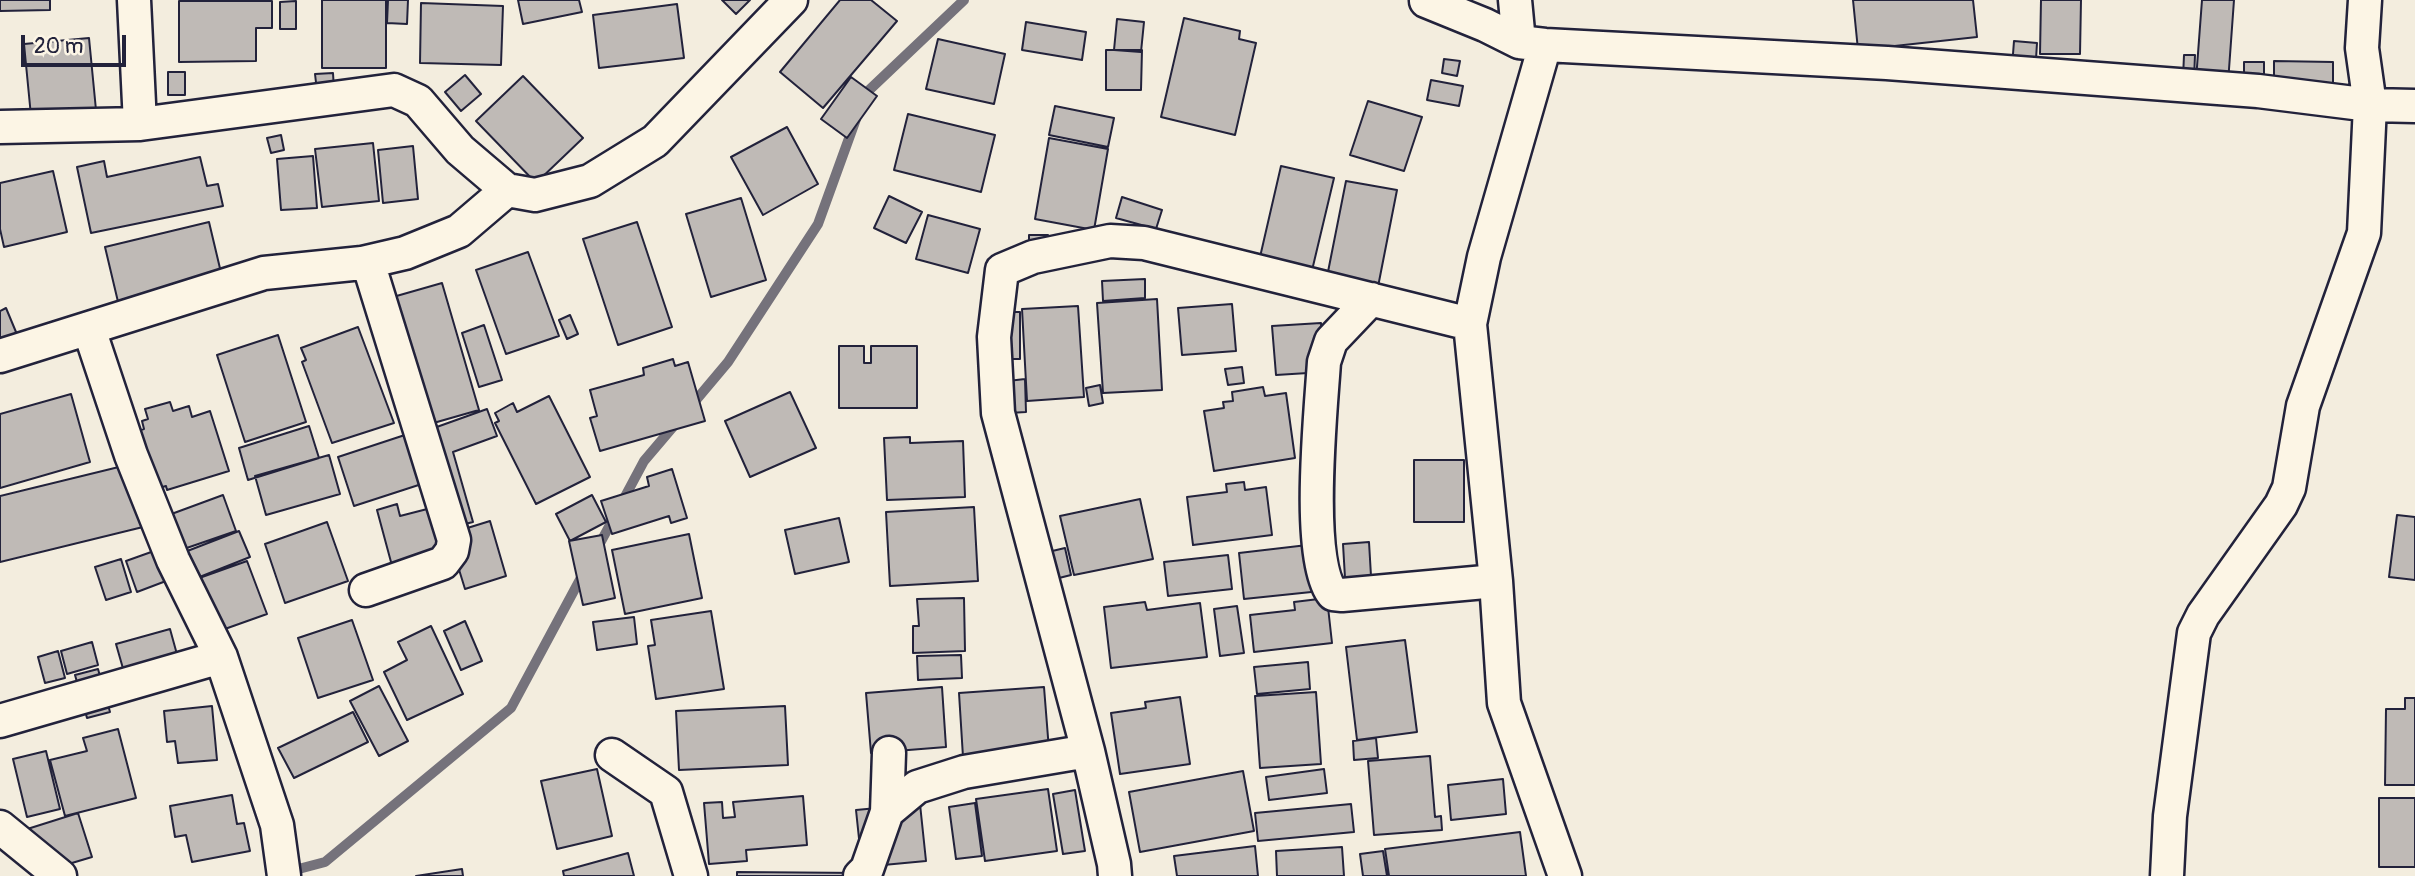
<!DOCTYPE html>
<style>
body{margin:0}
#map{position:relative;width:2415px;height:876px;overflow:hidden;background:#f3edde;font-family:Pangolin,sans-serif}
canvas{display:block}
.scale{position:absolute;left:21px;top:35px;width:105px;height:32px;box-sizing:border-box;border:4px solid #22223b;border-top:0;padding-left:9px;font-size:21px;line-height:24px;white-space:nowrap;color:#22223b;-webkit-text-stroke:5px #fcf5e5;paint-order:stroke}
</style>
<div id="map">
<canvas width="2415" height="876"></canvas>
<div class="scale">20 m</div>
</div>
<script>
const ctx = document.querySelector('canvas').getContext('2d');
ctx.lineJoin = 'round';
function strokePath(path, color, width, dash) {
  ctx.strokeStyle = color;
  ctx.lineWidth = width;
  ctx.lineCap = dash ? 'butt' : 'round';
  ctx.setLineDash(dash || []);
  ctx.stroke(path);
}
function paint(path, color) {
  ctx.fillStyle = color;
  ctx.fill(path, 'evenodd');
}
strokePath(new Path2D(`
 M862,101L865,94L964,0
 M691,406L728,362L818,224L856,119
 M597,549L644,461L678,421
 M287,872L325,862L511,708L584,572`), '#75727b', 10);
const building = new Path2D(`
 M0,0H50V10L0,11Z
 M322,0H386V68H322Z
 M388,0H408L407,24L387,23Z
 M518,0H579L582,12L523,24Z
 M722,0H750L736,14Z
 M840,0H871L897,21L823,108L780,72Z
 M1853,0H1973L1977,37L1858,50Z
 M2041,0H2081L2080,54H2040Z
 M2202,0H2234L2228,83L2196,80Z
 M179,1H272V28H256V61L179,62Z
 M296,1V29H280V2Z
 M421,3L503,6L501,65L420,63Z
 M677,4L684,58L599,68L593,15Z
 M1184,18L1240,31L1239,39L1256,43L1235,135L1161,117Z
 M1117,19L1144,22L1141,52L1114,50Z
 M1026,22L1086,32L1082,60L1022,50Z
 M89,38L96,110L31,116L24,44Z
 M938,39L1005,54L994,104L926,89Z
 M2014,41L2037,43L2036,59L2011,80Z
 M1106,50H1142L1141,90H1106Z
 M2184,55H2195L2194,79L2183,78Z
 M1444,59L1460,61L1457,76L1442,73Z
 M2274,61L2333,62V90H2274Z
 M2244,62H2264V81H2244Z
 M168,72H185V95H168Z
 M333,73L334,90L317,91L315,74Z
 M465,75L481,94L461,111L445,92Z
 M523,76L583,138L536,183L476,121Z
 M851,77L877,96L847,138L821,119Z
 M1431,80L1463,86L1459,106L1427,100Z
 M1368,101L1422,117L1404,171L1350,155Z
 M1055,106L1114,118L1108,147L1049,135Z
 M908,114L995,135L981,192L894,170Z
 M787,127L818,184L763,215L731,157Z
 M281,135L284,150L271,153L267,138Z
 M1049,138L1108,149L1094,230L1035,219Z
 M373,143L379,201L322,207L315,149Z
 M413,146L418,199L383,203L378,150Z
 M313,156L317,208L281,210L277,159Z
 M200,157L207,186L218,184L223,206L91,233L77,167L104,161L107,177Z
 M1281,166L1334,178L1309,283L1257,270Z
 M53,171L67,232L4,247L0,229V183Z
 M1346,181L1397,190L1375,302L1324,292Z
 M889,196L922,212L906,243L874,228Z
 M1122,197L1162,210L1156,229L1116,218Z
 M741,198L766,280L711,297L686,214Z
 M928,215L980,229L968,273L916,259Z
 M209,222L223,281L119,306L105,247Z
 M637,222L672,327L618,345L583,239Z
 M1029,235H1048V261H1029Z
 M528,252L559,336L506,354L476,270Z
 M1145,279V298L1103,301L1102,281Z
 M442,283L479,410L423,426L386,299Z
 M1157,299L1162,390L1103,393L1097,303Z
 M1232,304L1236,351L1182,355L1178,308Z
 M1078,306L1084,397L1027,401L1022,309Z
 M6,308L26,356L0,367V311Z
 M1008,312H1020V359H1008Z
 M570,315L578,334L567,339L559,320Z
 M1321,323L1324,372L1276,375L1272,326Z
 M484,325L502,380L479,387L462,333Z
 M358,327L394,423L332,443L302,362L306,360L301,348Z
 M278,335L306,422L245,442L217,355Z
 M839,346H864V363H871V346H917V408H839Z
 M673,359L675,366L688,362L705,421L600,451L590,418L597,416L590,390L644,375L643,368Z
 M1242,367L1244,383L1228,385L1225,369Z
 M1025,379L1026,412L1009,413L1008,381Z
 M1100,385L1103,403L1089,406L1086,388Z
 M1263,387L1265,396L1286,393L1295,458L1214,471L1204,411L1224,408L1223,402L1233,401L1232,392Z
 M790,392L816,448L750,477L725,421Z
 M71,394L90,462L0,488V414Z
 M549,396L590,477L536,504L495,423L499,421L495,413L513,403L517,412Z
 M170,402L173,411L189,406L192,417L210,411L229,471L167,490L166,486L148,491L130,433L144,429L142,421L148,419L145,409Z
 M487,409L497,436L453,452L473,522L449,528L420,433Z
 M309,426L319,458L248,480L239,448Z
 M417,431L434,480L354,506L338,457Z
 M910,437V443L963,441L965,497L887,500L884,438Z
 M329,455L340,494L266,515L255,476Z
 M1414,460H1464V522H1414Z
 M127,465L143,527L0,562V496Z
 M672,469L687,518L671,523L669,516L612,534L601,501L649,486L647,477Z
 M1244,482L1245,490L1266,487L1272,535L1193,545L1187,497L1227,492L1226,484Z
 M223,495L236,531L178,551L166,516Z
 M592,495L606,522L570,541L556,514Z
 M1140,499L1153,559L1074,575L1060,516Z
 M397,504L400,516L435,507L453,573L398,588L377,510Z
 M974,507L978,581L890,586L886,512Z
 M2397,515L2415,517V580L2389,577Z
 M839,518L849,562L795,574L785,530Z
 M490,521L506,576L465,589L448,534Z
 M327,522L348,581L285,603L265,544Z
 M239,531L250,557L187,582L177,555Z
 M689,534L702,598L625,614L612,550Z
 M602,535L615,598L583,605L569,541Z
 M1369,542L1372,593L1346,595L1343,544Z
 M1316,544L1321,591L1244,599L1239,553Z
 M1065,548L1071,575L1055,579L1048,552Z
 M154,551L166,581L137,592L126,561Z
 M1228,555L1232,589L1168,596L1164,562Z
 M121,559L131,592L106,600L95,567Z
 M247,561L267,614L208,635L188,582Z
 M964,598L965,651L913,653V626H919L917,599Z
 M1327,598L1332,643L1254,652L1250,615L1295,610L1294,602Z
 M1145,602L1147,610L1200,603L1207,657L1111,668L1104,607Z
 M1237,606L1244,653L1220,656L1214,609Z
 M711,611L724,689L656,699L648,646L655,645L651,620Z
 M634,617L637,644L597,650L593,622Z
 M352,620L373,680L318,698L298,638Z
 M465,621L482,661L461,670L444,631Z
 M431,626L463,694L407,720L384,672L407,660L398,642Z
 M170,629L178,658L124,672L116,644Z
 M1405,640L1417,732L1357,740L1346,647Z
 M92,642L98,665L67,674L61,651Z
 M58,651L65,678L45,683L38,657Z
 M961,655L962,678L918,680L917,656Z
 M1308,662L1310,689L1257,694L1254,667Z
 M98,669L110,712L87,718L75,675Z
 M379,686L408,741L379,756L350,701Z
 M942,687L946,747L871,753L866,693Z
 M1044,687L1049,750L963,757L959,693Z
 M1316,692L1321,764L1260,768L1255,696Z
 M1180,697L1190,764L1120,774L1111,713L1146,708L1145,702Z
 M2405,698H2415V785H2385L2386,709H2405Z
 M212,706L217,760L178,763L175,741L167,742L164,711Z
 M785,706L788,765L679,770L676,711Z
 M353,712L368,742L294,778L278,748Z
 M118,729L136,798L65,816L50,760L87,751L83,738Z
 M1376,738L1378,758L1354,760L1353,741Z
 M46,751L60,809L27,817L13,759Z
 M1430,756L1435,817L1441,816L1442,830L1374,835L1368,761Z
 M597,769L612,836L557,849L541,781Z
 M1324,769L1327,793L1269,800L1266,777Z
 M1243,771L1254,831L1140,852L1129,792Z
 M1503,779L1506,814L1451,820L1448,785Z
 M1048,789L1057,851L985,861L976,799Z
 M1075,790L1085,851L1063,854L1053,794Z
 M232,795L237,824L244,823L250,851L192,862L186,835L175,837L170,806Z
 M803,796L807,845L746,850L747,861L709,864L704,803L722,802L723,818L735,817L733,802Z
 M2379,798H2415V867H2379Z
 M975,803L982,856L956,859L949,807Z
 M920,804L926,861L862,867L856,810Z
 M1351,804L1354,832L1258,841L1255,813Z
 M78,813L92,857L35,874L21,831Z
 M1520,832L1526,876H1389L1385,849Z
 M1255,846L1258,876H1177L1174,856Z
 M1342,847L1344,876H1277L1276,851Z
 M1383,851L1387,876H1363L1360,854Z
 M628,853L634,876H564L563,871Z
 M462,869L463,876H416Z
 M737,872L862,873V876H737Z`);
paint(building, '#bfbab6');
strokePath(building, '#22223b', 2);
const street = new Path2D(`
 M134,0L140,124
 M1515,0L1519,42
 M1426,1L1485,25L1519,42L1545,45L1887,63L2258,91L2370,105L2415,106
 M1545,45L1484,257L1470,324L1496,581L1504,703L1565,876
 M0,127L140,124L394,90L418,101L460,150L507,190L535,195L590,181L655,141L791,0
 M362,263L371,272L454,540L452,551L443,563L366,590
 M1371,299L1331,341L1324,362C1321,409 1305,561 1333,594L1342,595L1496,581
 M89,329L131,455L173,560L221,657L277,825L284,876
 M0,356L264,273L362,263L405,253L459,231L507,190
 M0,721L221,657
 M612,755L666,792L691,876
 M887,812L917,787L964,772L1088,751
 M0,827L60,876
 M860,876L867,869L887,812L889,753
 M1115,876L1114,864L1088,751L998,413L994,337L1002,270L1033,257L1110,241L1144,243L1470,324
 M2167,876L2170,816L2194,633L2203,615L2281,505L2289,488L2303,406L2364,233L2370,105L2362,48L2365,0`);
strokePath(street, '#22223b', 37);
strokePath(street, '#fcf5e5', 32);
</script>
